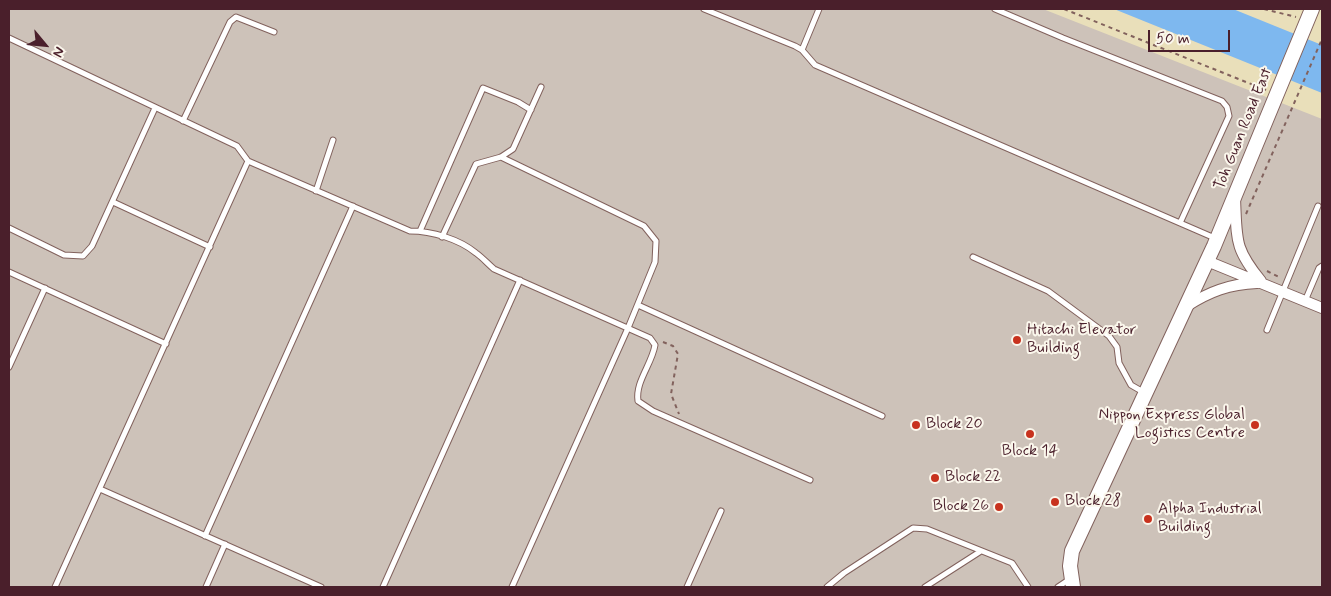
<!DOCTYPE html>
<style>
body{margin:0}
#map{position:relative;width:1331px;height:596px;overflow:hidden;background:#e9dfba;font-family:Mynerve,sans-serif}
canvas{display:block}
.frame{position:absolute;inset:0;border:10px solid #4a1f2b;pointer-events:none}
.north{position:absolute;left:20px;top:20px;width:50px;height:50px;-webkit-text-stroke:4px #fbf7ec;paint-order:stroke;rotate:118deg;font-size:14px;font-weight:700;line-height:20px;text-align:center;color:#4a1f2b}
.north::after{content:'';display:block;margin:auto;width:18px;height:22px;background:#4a1f2b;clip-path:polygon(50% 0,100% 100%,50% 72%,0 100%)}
.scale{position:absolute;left:1148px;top:30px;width:82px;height:22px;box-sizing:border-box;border:2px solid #4a1f2b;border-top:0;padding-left:6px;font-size:15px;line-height:18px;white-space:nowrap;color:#4a1f2b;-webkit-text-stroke:4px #fbf7ec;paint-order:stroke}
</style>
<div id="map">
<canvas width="1331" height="596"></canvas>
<div class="frame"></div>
<div class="north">N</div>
<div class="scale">50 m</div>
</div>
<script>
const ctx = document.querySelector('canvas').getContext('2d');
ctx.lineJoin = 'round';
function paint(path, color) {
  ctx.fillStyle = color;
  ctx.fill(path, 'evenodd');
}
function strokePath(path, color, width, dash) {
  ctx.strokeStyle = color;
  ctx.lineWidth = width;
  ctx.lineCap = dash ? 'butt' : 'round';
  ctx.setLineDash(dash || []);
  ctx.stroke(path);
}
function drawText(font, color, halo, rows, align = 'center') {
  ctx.font = font + ' Mynerve,sans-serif';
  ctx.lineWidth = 4;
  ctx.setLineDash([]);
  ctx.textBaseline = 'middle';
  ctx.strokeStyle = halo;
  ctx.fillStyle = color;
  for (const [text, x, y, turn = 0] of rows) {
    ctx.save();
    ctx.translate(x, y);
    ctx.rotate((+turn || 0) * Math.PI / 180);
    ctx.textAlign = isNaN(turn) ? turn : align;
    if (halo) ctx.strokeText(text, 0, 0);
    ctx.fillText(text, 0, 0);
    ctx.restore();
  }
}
paint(new Path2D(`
 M9,9H1043L1322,119V587H9Z`), '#cdc2b9');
paint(new Path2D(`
 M1114,9H1233L1322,45V93Z`), '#7eb8ef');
const lane = new Path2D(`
 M704,9L795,46L802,50L815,65L1217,239
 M995,9L1063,38L1222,101L1227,107L1229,116L1180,223
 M9,38L237,146L248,161L410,231C432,231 459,239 476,253C483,258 488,264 494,269L650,338L655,345C652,364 635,382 638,401L653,411L810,480
 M802,50L819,9
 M183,121L230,22L236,17L274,32
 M501,157L644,226L656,241L655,262L628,328L512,587
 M316,191L333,140
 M113,202L210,247
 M9,228L64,255L83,256L92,246L155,108
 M420,231L483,88L518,102L531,110
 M442,237L476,164L501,157L513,149L541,87
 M973,257L1048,291L1109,336L1117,347L1119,363L1131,385L1145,393
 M9,272L166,344
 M1305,301L1319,268L1322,266
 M638,305L882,416
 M1267,330L1318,206
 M9,367L45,288
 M100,489L321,587
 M205,536L353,206
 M55,587L248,161
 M206,587L225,544
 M383,587L520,280
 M687,587L721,511
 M827,587L844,573L913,528L927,529L1012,563L1028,587
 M925,587L981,551
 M1058,587L1070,579`);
const street = new Path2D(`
 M1235,198C1237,240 1234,248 1261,281
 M1207,261L1322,308
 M1187,306C1209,292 1229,284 1257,283`);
const secondary = new Path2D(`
 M1073,587L1070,566L1072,551L1214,246L1312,9`);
strokePath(lane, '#82625d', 7);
strokePath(street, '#82625d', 12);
strokePath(secondary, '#82625d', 16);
strokePath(new Path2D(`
 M1064,9L1266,90
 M1264,9L1296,17
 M1246,214L1322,39
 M1267,271L1281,278
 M663,342L673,346L678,354L671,394L679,414`), '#82625d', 2, [4, 4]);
strokePath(lane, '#fff', 5);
strokePath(street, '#fff', 10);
strokePath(secondary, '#fff', 14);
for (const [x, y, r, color] of [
 [1017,340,5,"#c8321e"],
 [916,425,5,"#c8321e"],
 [1255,425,5,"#c8321e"],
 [1030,434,5,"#c8321e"],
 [935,478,5,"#c8321e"],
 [1055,502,5,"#c8321e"],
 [999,507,5,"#c8321e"],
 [1148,519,5,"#c8321e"]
]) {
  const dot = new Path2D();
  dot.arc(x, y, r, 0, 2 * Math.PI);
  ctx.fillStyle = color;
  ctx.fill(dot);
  strokePath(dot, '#fbf7ec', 2);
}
drawText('16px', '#4a1f2b', '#fbf7ec', [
 ["Toh Guan Road East",1244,129,-68]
]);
drawText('16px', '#4a1f2b', '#fbf7ec', [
 ["Hitachi Elevator",1027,331],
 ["Building",1027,349],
 ["Nippon Express Global",1245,416,"right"],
 ["Logistics Centre",1245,434,"right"],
 ["Block 20",926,425],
 ["Block 14",1030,452,"center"],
 ["Block 22",945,478],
 ["Block 28",1065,502],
 ["Block 26",989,507,"right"],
 ["Alpha Industrial",1158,510],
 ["Building",1158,528]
], 'left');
</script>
